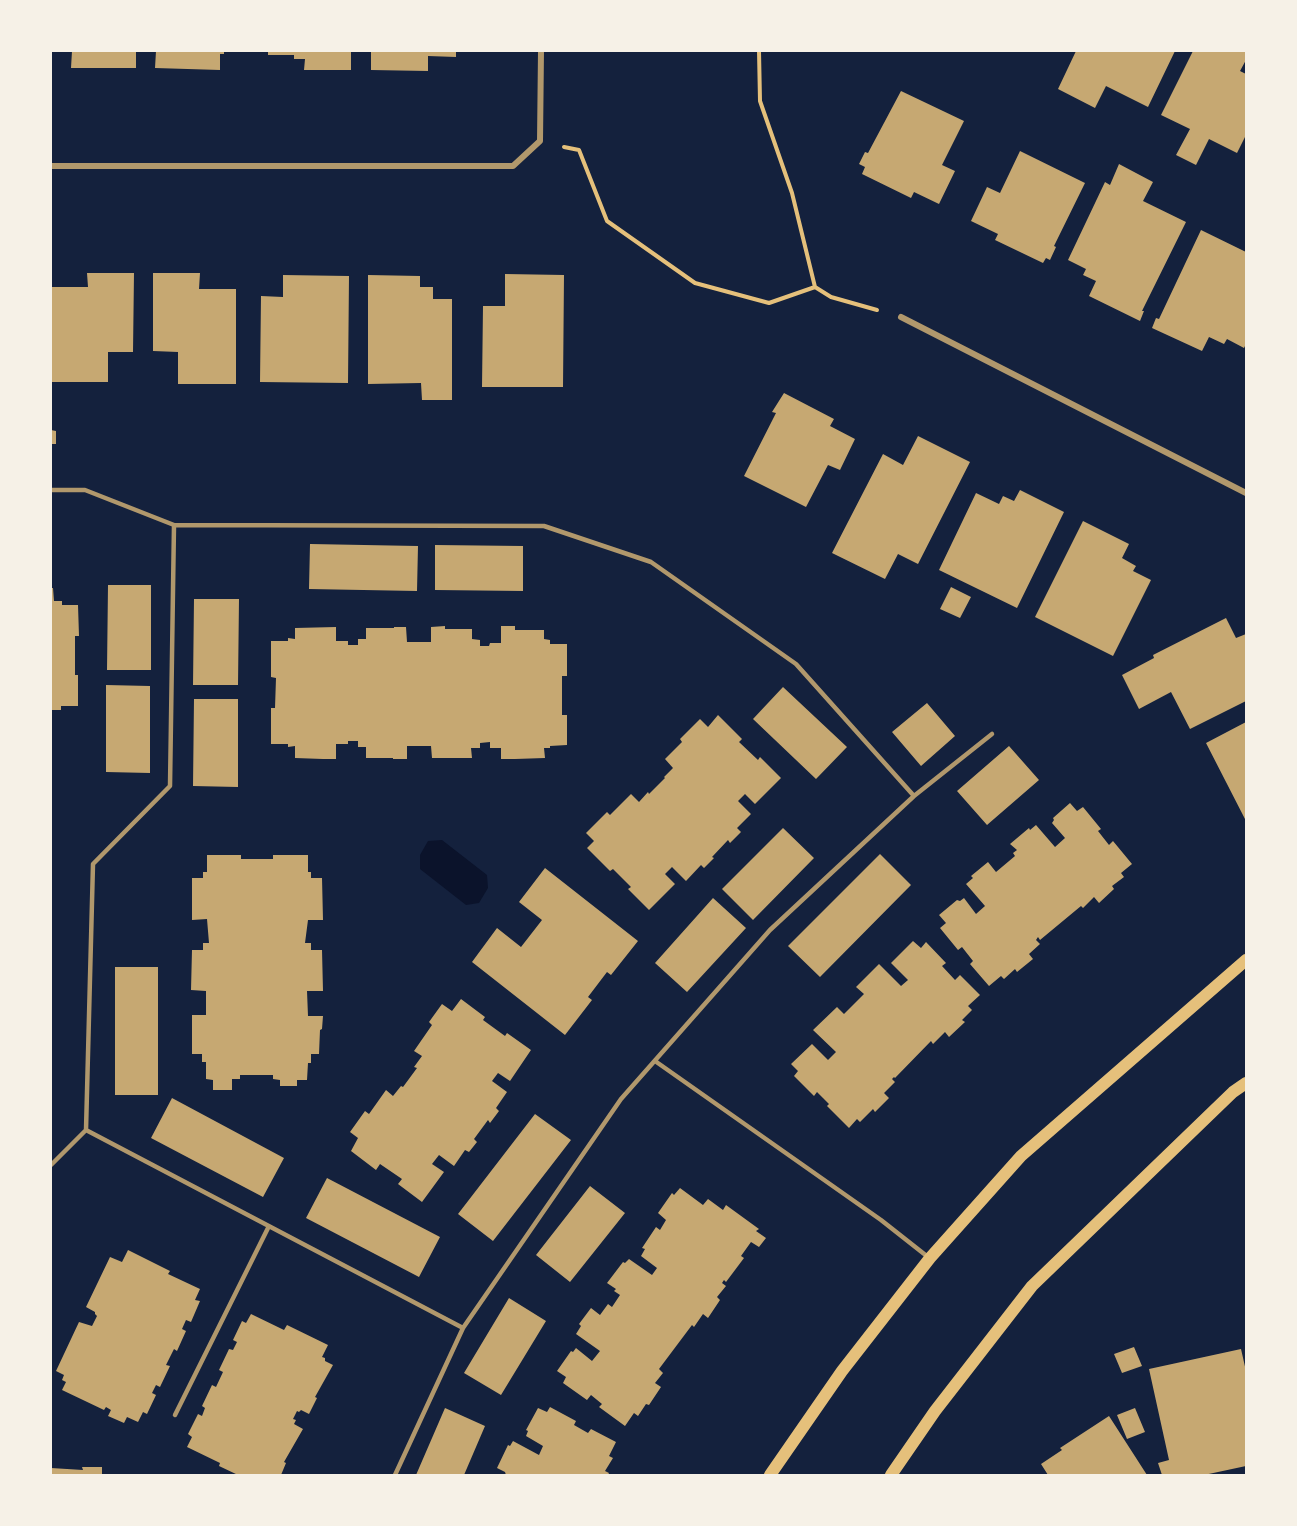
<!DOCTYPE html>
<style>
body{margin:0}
#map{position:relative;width:1297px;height:1526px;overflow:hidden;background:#14213d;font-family:"Source Sans 3",sans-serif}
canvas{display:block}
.frame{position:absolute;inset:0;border:52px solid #f6f1e7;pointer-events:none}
</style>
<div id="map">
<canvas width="1297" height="1526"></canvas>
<div class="frame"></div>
</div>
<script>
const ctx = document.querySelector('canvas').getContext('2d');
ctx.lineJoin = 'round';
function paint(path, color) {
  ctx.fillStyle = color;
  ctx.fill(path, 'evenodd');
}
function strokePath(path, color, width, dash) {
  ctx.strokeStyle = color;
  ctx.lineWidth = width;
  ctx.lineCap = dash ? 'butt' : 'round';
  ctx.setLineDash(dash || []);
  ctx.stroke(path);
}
paint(new Path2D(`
 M442,840L487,875L488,888L479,903L466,905L420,869V855L428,841Z`), '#0b132b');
paint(new Path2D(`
 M72,51H136V68H71Z
 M156,51H224V54H220V70L155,68Z
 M268,51H351V70H304L305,59H294V55H268Z
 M371,51H456V57L428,56V71L371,70Z
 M1076,51H1175L1148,107L1106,86L1095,108L1058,89Z
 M1193,51H1246V60L1240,71L1246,74V135L1237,153L1209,139L1196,165L1176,155L1190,129L1161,115Z
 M901,91L964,121L942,165L955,171L939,204L914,192L911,198L862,174L865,167L859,164L865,152L868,153Z
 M1020,151L1085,183L1054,246L1056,247L1050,260L1046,258L1043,263L995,240L998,234L971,221L987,187L1000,193Z
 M1119,164L1153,182L1143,201L1186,222L1142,311H1144L1140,321L1089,296L1096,281L1083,275L1086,269L1068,260L1105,182L1110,185Z
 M1201,230L1246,252V344L1244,348L1227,339L1224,344L1209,337L1202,351L1152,328L1156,318L1159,319Z
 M87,273H134L133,352H108V382H51V287H88Z
 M153,273H200L199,289H236V384H178V352L153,351Z
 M505,274L564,275L563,387H482L483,306H505Z
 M283,275L349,276L348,383L260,382L261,296L283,297Z
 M368,275L420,276V287H433V299H452V400H422L421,383L368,384Z
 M784,393L834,419L830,426L855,439L840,470L828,465L806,507L744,476L776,413L772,412Z
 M51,430L56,431V444H51Z
 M918,436L970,462L918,564L898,554L885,579L832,553L883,454L903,465Z
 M1020,490L1064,512L1017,608L939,570L976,493L999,504L1003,496L1014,501Z
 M1083,521L1129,544L1122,558L1136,566L1133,571L1151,580L1113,656L1035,617Z
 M310,544L418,546L417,591L309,589Z
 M435,545L523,546V591L435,590Z
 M108,585H151V670H107Z
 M951,587L971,597L960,618L940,609Z
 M51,588H53L54,601H62V605H78L79,636H75V675H78V706H61V710H51Z
 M194,599H239L238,685H193Z
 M1226,618L1236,638L1246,634V701L1190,729L1171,692L1139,709L1122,675L1154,658L1153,655Z
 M445,626V629H472V639L480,640V646H489L490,643H501V626H515V630H544V639L550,640V644H567V676H562V715H567V745L550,746V748H544L545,758L515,759H501V748H490V742L480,743V748H471L472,758H432L431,746H407V759H393V758H366V747H358V741H348V744H336V759H323L295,758V746L288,747V744H271V708H275L276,678L271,677V641H288V638L295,639V628L336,627V641H348V645H358V639H366V628H394V627H406L407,642H431V627Z
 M106,685L150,686V773L106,772Z
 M783,687L847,747L816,779L753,719Z
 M194,699H238V787L193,786Z
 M927,703L955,736L921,766L892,732Z
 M718,715L742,739L739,742L758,760L760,757L781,778L755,804L745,794L738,801L751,814L737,828L741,832L730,843L728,840L712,857L714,858L704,868L701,865L686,881L672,867L665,874L675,884L649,910L628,889L631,887L613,869L610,871L587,848L594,841L586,833L607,812L610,815L631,794L639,802L648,792L649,794L665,778L664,777L673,768L665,759L682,742L680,739L700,719L708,727Z
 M1246,722V821L1206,743Z
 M1009,746L1039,780L987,825L957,791Z
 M1070,803L1077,811L1083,807L1101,829L1098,831L1109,845L1113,841L1132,864L1121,873L1124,877L1112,886L1114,889L1099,903L1094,897L1083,908L1081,906L1040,940L1038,937L1036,940L1040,944L1029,954L1033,959L1017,972L1015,969L1004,979L1001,976L989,986L970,964L973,961L962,947L958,950L940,928L946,923L939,915L957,900L960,901L964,898L976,914L985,906L966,884L973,878L971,876L988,862L996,872L1015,856L1013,853L1017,850L1010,844L1029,828L1030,830L1036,825L1055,847L1065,838L1052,823L1054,820L1053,818Z
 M783,828L814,858L753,920L722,889Z
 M880,854L911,885L820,977L788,946Z
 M207,855H241V859H273V855H308V872H311V878H322L323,920H308L305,943H311V950H322L323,991H307L308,1016H323L322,1029L320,1030L319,1054H311V1063H308L307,1080H297V1086H280V1080L273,1079V1075H240V1079H232V1090H213V1080L206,1079V1062H202V1054H192V1015H206V991L191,990L192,950H203V943H209L207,919L192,920V878H203V872H207Z
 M545,868L638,941L611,975L607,972L588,997L592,1000L565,1035L472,962L497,928L521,947L542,920L519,902Z
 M713,898L746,928L687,992L655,963Z
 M913,941L921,948L926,942L946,963L942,966L955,980L960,975L980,995L968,1006L972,1010L962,1020L965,1022L949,1037L945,1032L933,1044L931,1041L895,1078L894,1077L892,1079L895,1082L884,1093L889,1098L875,1112L873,1109L860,1122L857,1119L849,1128L827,1106L829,1104L817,1092L814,1096L794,1076L798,1071L791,1064L812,1044L828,1060L836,1052L813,1030L837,1007L844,1014L864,994L856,987L879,964L901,986L908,980L891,963Z
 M115,967H158V1095H115Z
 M461,999L485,1017L483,1020L505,1036L507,1033L531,1050L510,1081L498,1073L492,1081L507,1092L496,1108L499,1111L490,1123L488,1120L474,1139L477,1142L469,1152L465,1150L454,1166L439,1155L432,1164L444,1172L422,1202L398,1184L402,1179L380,1164L376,1170L351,1151L358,1138L350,1132L365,1111L369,1114L386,1090L393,1096L401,1086L403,1087L417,1068L414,1067L422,1056L414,1051L432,1025L429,1022L442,1004L452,1011Z
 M172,1098L284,1158L263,1197L151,1138Z
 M535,1114L571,1140L493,1241L458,1214Z
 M327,1178L440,1237L419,1277L306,1218Z
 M590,1186L625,1213L570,1282L536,1255Z
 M680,1188L703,1205L708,1199L723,1210L726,1205L759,1229L756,1231L766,1238L759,1247L751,1242L741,1256L744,1258L726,1282L724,1280L722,1283L726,1286L717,1297L720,1300L708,1318L703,1314L694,1327L692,1325L659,1369L663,1373L655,1383L661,1387L649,1405L646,1404L638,1416L634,1413L625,1426L599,1407L602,1404L591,1395L587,1400L563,1383L566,1377L557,1371L571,1351L573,1352L576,1348L592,1361L600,1351L576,1334L581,1326L579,1324L591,1308L600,1315L608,1304L612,1307L620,1295L614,1291L616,1289L607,1283L623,1262L625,1263L629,1259L652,1275L657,1268L641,1256L645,1249L642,1248L656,1227L660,1230L666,1220L658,1213L672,1193L674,1195Z
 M128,1250L170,1271L168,1274L200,1289L195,1300L200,1301L191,1322L186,1320L182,1329L186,1331L177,1351L174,1349L166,1365L170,1366L160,1387L156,1385L152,1393L156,1395L147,1414L143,1412L138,1422L127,1417L124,1423L108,1416L111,1410L106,1407L104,1410L62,1390L66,1382L62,1380L64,1375L56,1371L79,1322L92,1326L97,1316L95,1314V1312L86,1307L110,1257L122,1262Z
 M509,1298L546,1321L501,1395L464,1373Z
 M251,1314L284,1330L287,1325L328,1345L322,1357L325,1358V1361L333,1365L315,1397L317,1398L309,1414L301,1410L299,1412L297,1411L293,1419L296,1420L294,1424L303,1429L284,1462L286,1463L281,1475H238L219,1466L220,1463L187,1447L192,1437L188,1434L198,1414L202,1416L205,1408L202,1406L212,1385L216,1387L223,1372L219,1370L229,1349L233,1350L237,1342L233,1340L242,1321L246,1323Z
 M1134,1347L1142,1366L1122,1373L1114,1354Z
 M1241,1349L1246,1371V1466L1204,1475H1162L1158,1463L1169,1460L1149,1369Z
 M550,1407L576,1421L574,1425L588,1433L591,1429L616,1442L609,1456L613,1458L605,1471L609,1473L608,1475H506L505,1472L497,1468L508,1445L510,1446L513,1441L539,1455L543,1446L526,1436L528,1431L526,1430L538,1408L547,1412Z
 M445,1408L485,1426L464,1475H416Z
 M1135,1408L1145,1432L1127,1439L1117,1415Z
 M1109,1416L1147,1475H1048L1041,1464L1062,1450L1060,1448Z
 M82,1467H102V1475H51V1468L83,1470Z`), '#c6a872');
strokePath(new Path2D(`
 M759,51L760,101L792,193L815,287L831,297L877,310
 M564,147L579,150L607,221L695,283L769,303L815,287`), '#e5c07b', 4);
strokePath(new Path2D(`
 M51,490H85L174,525L170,786L93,864L86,1130L51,1165
 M174,525L544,526L651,562L796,664L914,796L992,734
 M655,1061L881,1220L928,1257
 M86,1130L463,1328L621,1099L770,930L914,796
 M175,1415L269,1226
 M395,1475L463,1328`), '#b1986c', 4.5);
strokePath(new Path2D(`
 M51,166H513L540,141L541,51
 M901,317L1246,493`), '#b1986c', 6);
strokePath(new Path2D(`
 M770,1475L842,1371L930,1258L1021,1156L1246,960
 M891,1475L935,1411L1032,1286L1233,1092L1246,1083`), '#e5c07b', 12);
</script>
